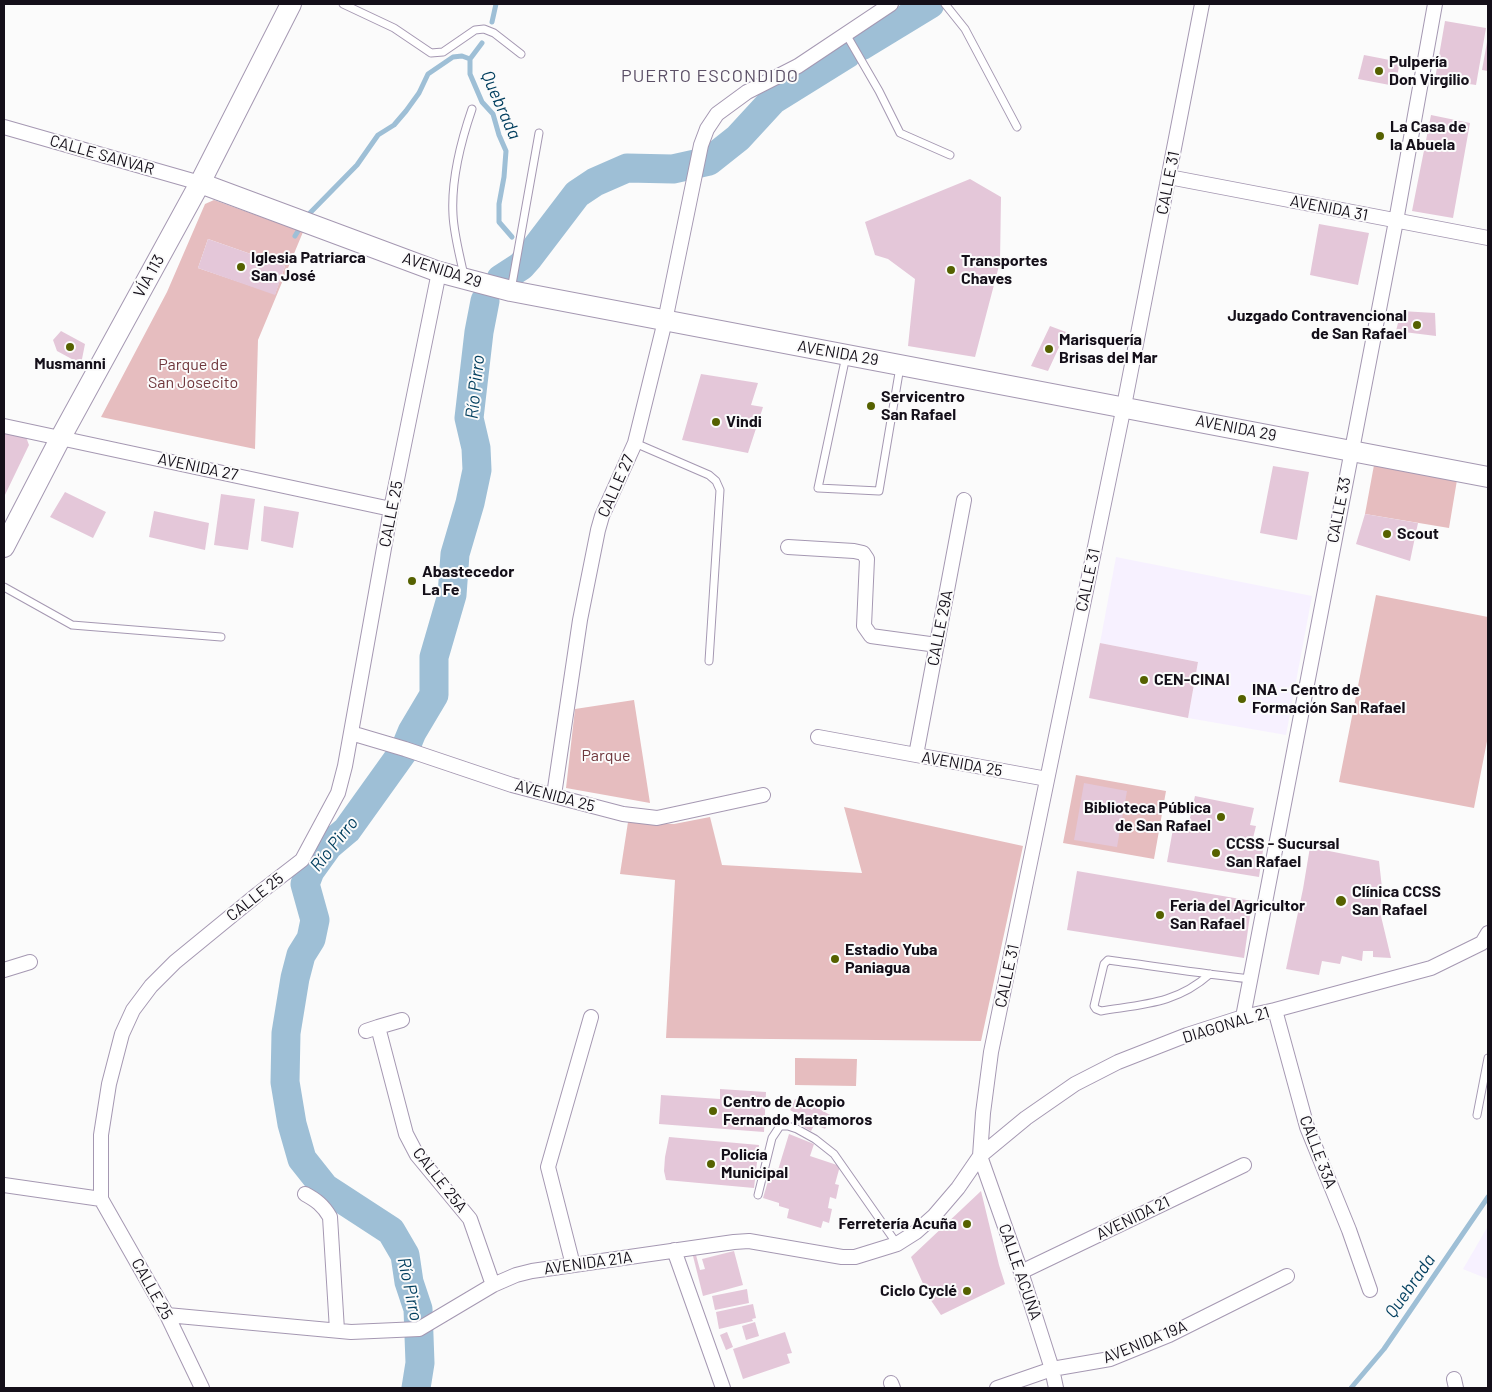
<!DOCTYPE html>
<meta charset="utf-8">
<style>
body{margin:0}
#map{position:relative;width:1492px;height:1392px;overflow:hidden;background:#fbfbfb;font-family:Barlow,sans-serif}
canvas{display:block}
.frame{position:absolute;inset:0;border:5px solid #140f19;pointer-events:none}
</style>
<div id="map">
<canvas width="1492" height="1392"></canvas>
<div class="frame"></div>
</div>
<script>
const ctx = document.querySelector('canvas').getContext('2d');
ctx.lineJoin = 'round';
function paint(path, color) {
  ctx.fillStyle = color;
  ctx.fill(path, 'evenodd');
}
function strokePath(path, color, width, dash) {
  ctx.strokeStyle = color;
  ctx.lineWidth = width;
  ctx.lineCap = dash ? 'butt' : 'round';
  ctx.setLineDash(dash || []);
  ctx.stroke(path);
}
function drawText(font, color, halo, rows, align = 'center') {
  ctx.font = font + ' Barlow,sans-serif';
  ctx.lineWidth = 4;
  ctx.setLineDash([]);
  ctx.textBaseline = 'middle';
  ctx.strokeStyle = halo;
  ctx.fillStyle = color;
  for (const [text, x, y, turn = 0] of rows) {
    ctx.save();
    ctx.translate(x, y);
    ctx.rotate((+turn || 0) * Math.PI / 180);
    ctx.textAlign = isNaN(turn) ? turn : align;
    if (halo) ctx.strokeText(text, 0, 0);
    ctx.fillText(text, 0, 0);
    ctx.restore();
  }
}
paint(new Path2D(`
 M1116,557L1312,596L1286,735L1188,718L1198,662L1100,643Z
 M1488,1226V1279L1463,1269Z`), '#f7f1ff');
paint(new Path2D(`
 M214,200L303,232L258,340L255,449L101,417L167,292L205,204ZM208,239L285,266L275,294L198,268Z
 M1374,465L1457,480L1449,528L1365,514Z
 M1376,595L1488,617V736L1474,808L1339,782Z
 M634,700L650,803L566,788L575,709Z
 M1076,775L1166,791L1154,859L1063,843Z
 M844,807L1023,846L981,1041L666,1038L675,880L620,874L628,822L674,824L710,817L722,865L862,873Z
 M795,1058L857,1059L856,1086L795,1085Z`), '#e6bdbf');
strokePath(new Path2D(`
 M492,22L496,4
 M482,43L470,59V74L482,102L493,114L499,135L506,151L504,177L499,204V222L512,237
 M306,217L357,165L378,135L394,125L406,111L419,93L428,74L453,57L462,56L470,59
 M295,236L301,226
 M519,255L521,266
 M1351,1388L1384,1349L1488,1197`), '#9ebfd6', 5);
strokePath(new Path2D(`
 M861,46L930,4
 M501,279L521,266L529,257L577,194L595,182L627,168L673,169L709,161L738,138L773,100L847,54
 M416,1388L420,1363L418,1309L409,1282L405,1255L391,1231L325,1188L302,1159L292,1124L285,1082L286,1033L295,978L301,955L311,939L315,920L305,884L310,871L328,846L347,830L405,749L412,732L434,695V657L452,595L455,554L470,503L477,470L476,448L469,418L479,332L485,301`), '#9ebfd6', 29);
paint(new Path2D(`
 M1445,21L1486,28L1476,85L1435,79Z
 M1487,42H1488V71L1482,70Z
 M1364,55L1400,62L1395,86L1358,79Z
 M1431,115L1470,123L1453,218L1412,211Z
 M970,179L1001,197L1000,262L975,357L908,346L915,279L888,259L875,255L865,222Z
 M1319,224L1369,233L1358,285L1310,275Z
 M208,239L285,266L275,295L198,268Z
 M1401,311L1435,313L1436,336L1396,331Z
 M1050,326L1066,332L1048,371L1031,366Z
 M61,331L85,344L81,364L57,351L53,340Z
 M701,374L758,383L751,405L763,407L748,453L682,440Z
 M4,432L26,437L29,445L4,497Z
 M1273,466L1309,472L1297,540L1260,533Z
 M65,492L106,512L93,538L50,517Z
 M221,494L255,499L248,550L214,545Z
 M264,506L299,512L293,548L261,541Z
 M154,511L209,523L205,550L149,537Z
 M1365,514L1418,523L1410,561L1356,544Z
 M1100,643L1198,662L1188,718L1089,698Z
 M1084,783L1127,791L1117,847L1074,840Z
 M1195,796L1254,808L1250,825L1256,826L1252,842L1264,844L1259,877L1167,862L1173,829L1187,831Z
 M1311,841L1326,844L1324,850L1379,861L1382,888L1380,912L1391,958L1373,957V951H1363L1362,961L1342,956L1340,964L1322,961L1319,975L1286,969L1303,889Z
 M1077,871L1252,901L1244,958L1067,930Z
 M720,1089L766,1092L764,1132L659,1124L661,1095L720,1099Z
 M795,1099L812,1110L814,1106L832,1116L825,1129L815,1124L811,1131L798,1124L802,1117L790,1110Z
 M789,1134L814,1144L810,1156L840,1166L835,1184L839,1185L836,1199L830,1197L828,1208L832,1209L829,1223L823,1221L821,1228L787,1218L789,1209L779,1206V1203L763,1198L772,1168L778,1170Z
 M669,1137L759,1145L754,1188L666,1180L664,1171L665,1157Z
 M981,1191L999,1265L1005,1284L941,1315L930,1299L911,1257Z
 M734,1251L743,1285L703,1296L693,1256L696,1255L700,1270L705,1269L702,1259Z
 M747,1289L749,1303L715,1310L712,1296Z
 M753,1304L756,1318L752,1319L753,1321L719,1329L716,1312Z
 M755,1322L759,1336L746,1340L742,1326Z
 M727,1332L733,1347L726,1350L720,1335Z
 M785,1332L792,1353L787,1354L790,1363L743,1379L733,1349Z`), '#e4c7d9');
const service = new Path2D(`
 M343,4L394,28L431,53L443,52L475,30L484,29L494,33L521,54
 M945,4L965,29L1017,127
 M846,34L879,91L900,133L950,155
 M464,276C460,256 454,235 453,215C451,181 461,141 472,109
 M511,290L539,133
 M846,356L818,488L879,491L900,367
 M635,443L709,475L716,481L720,490L709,661
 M4,587L72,625L221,637
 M1210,974C1176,1004 1144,1004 1101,1011L1096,1009L1094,1006L1104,964L1108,960L1115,961C1160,967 1205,974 1250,979
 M1477,1115L1488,1058
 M758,1195L772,1138L780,1126H788L797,1129L815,1139L834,1154L897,1244`);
const minor = new Path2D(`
 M4,127L200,183
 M1169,177L1488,238
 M4,426L391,509
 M788,547L854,551L863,553L867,559L864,626L871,636L937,645
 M351,733L405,749L512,785L623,814L657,818L763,795
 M818,737L1047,779
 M916,755L964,500
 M554,795L580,620L598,530L602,516L635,443L665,321L701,145L707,129L717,114L747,92L798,66L891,4
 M4,970L30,962
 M1275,1010L1307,1127L1349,1230L1370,1290
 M1243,1017L1396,221L1435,4
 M378,1027L402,1020
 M366,1031L378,1027L406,1134L417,1155L470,1219L493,1285
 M4,1185L101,1199
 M305,1194C316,1200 323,1205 330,1217L337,1330
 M674,1250L723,1388
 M573,1265L548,1167L591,1017
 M1021,1272L1244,1165
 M167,1315L351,1332L419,1329L493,1285L516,1275L532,1271L734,1242L749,1241L842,1257H855L897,1244L916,1232L934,1216L958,1188L980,1156L1026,1118L1075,1084L1118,1062L1187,1035L1243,1017L1275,1010L1431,968L1482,943L1488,933
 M1454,1379L1456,1388
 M891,1383L893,1388
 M202,1388L167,1315L101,1199V1135L109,1084L122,1034L133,1010L151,986L175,962L258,894L302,860L338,793L345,766L391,509L439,272
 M997,1388L1052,1369L1110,1359L1169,1335L1287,1276
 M1056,1388L1052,1369L1021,1272L980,1156L983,1113L991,1052L1124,406L1202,4`);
const secondary = new Path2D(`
 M200,183L439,272L511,291L1488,477
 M4,547L61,437L200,183L291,4`);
strokePath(service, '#a598b2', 9);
strokePath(minor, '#a598b2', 16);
strokePath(secondary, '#a598b2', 22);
strokePath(service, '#fff', 7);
strokePath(minor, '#fff', 14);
strokePath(secondary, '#fff', 20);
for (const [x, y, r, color] of [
 [1379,71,5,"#556100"],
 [1380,136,5,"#556100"],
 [241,267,5,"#556100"],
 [951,270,5,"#556100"],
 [1417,325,5,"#556100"],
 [70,347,5,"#556100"],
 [1049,349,5,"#556100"],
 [871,406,5,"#556100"],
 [716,422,5,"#556100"],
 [1387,534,5,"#556100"],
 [412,581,5,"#556100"],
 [1144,680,5,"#556100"],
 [1242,699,5,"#556100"],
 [1221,817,5,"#556100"],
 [1216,853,5,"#556100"],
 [1341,901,6,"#556100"],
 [1160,915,5,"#556100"],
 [835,959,5,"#556100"],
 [713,1111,5,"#556100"],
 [711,1164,5,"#556100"],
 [967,1224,5,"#556100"],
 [967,1291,5,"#556100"]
]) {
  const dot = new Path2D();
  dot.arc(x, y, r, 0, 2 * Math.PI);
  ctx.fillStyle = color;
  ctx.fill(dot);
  strokePath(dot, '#fbfbfb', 2);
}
drawText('bold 16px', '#140f19', '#fbfbfb', [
 ["Pulpería",1389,62],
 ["Don Virgilio",1389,80],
 ["La Casa de",1390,127],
 ["la Abuela",1390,145],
 ["Iglesia Patriarca",251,258],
 ["San José",251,276],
 ["Transportes",961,261],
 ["Chaves",961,279],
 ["Juzgado Contravencional",1407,316,"right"],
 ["de San Rafael",1407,334,"right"],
 ["Marisquería",1059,340],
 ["Brisas del Mar",1059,358],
 ["Musmanni",70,364,"center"],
 ["Servicentro",881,397],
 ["San Rafael",881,415],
 ["Vindi",726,422],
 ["Scout",1397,534],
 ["Abastecedor",422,572],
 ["La Fe",422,590],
 ["CEN-CINAI",1154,680],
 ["INA - Centro de",1252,690],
 ["Formación San Rafael",1252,708],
 ["Biblioteca Pública",1211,808,"right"],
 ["de San Rafael",1211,826,"right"],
 ["CCSS - Sucursal",1226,844],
 ["San Rafael",1226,862],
 ["Clínica CCSS",1352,892],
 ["San Rafael",1352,910],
 ["Feria del Agricultor",1170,906],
 ["San Rafael",1170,924],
 ["Estadio Yuba",845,950],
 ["Paniagua",845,968],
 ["Centro de Acopio",723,1102],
 ["Fernando Matamoros",723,1120],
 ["Policía",721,1155],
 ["Municipal",721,1173],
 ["Ferretería Acuña",957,1224,"right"],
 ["Ciclo Cyclé",957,1291,"right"]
], 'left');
drawText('16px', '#140f19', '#fbfbfb', [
 ["CALLE SANVAR",102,155,16],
 ["CALLE 31",1168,183,-79],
 ["AVENIDA 31",1329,208,11],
 ["AVENIDA 29",442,270,18],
 ["VÍA 113",149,276,-61],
 ["AVENIDA 29",838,353,10],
 ["AVENIDA 29",1236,428,11],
 ["AVENIDA 27",198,467,12],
 ["CALLE 27",616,486,-66],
 ["CALLE 33",1339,510,-79],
 ["CALLE 25",391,514,-79],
 ["CALLE 31",1088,580,-78],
 ["CALLE 29A",940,628,-79],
 ["AVENIDA 25",962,764,10],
 ["AVENIDA 25",555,796,15],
 ["CALLE 25",255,897,-38],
 ["CALLE 31",1007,976,-78],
 ["DIAGONAL 21",1226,1025,-17],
 ["CALLE 33A",1318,1152,69],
 ["CALLE 25A",440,1180,52],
 ["AVENIDA 21",1133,1218,-26],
 ["AVENIDA 21A",588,1263,-8],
 ["CALLE ACUÑA",1020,1272,71],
 ["CALLE 25",152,1289,61],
 ["AVENIDA 19A",1145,1342,-22]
]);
drawText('16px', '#6f373c', '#fbfbfb', [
 ["Parque de",193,365],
 ["San Josecito",193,383],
 ["Parque",606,756]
]);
ctx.letterSpacing = '1px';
drawText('18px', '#5b4f66', '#fbfbfb', [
 ["PUERTO ESCONDIDO",710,76]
]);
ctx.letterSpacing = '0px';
drawText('italic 18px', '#003e5e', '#fbfbfb', [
 ["Quebrada",501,105,66],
 ["Río Pirro",475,387,-84],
 ["Río Pirro",334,844,-51],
 ["Quebrada",1410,1286,-55],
 ["Río Pirro",410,1289,78]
]);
</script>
